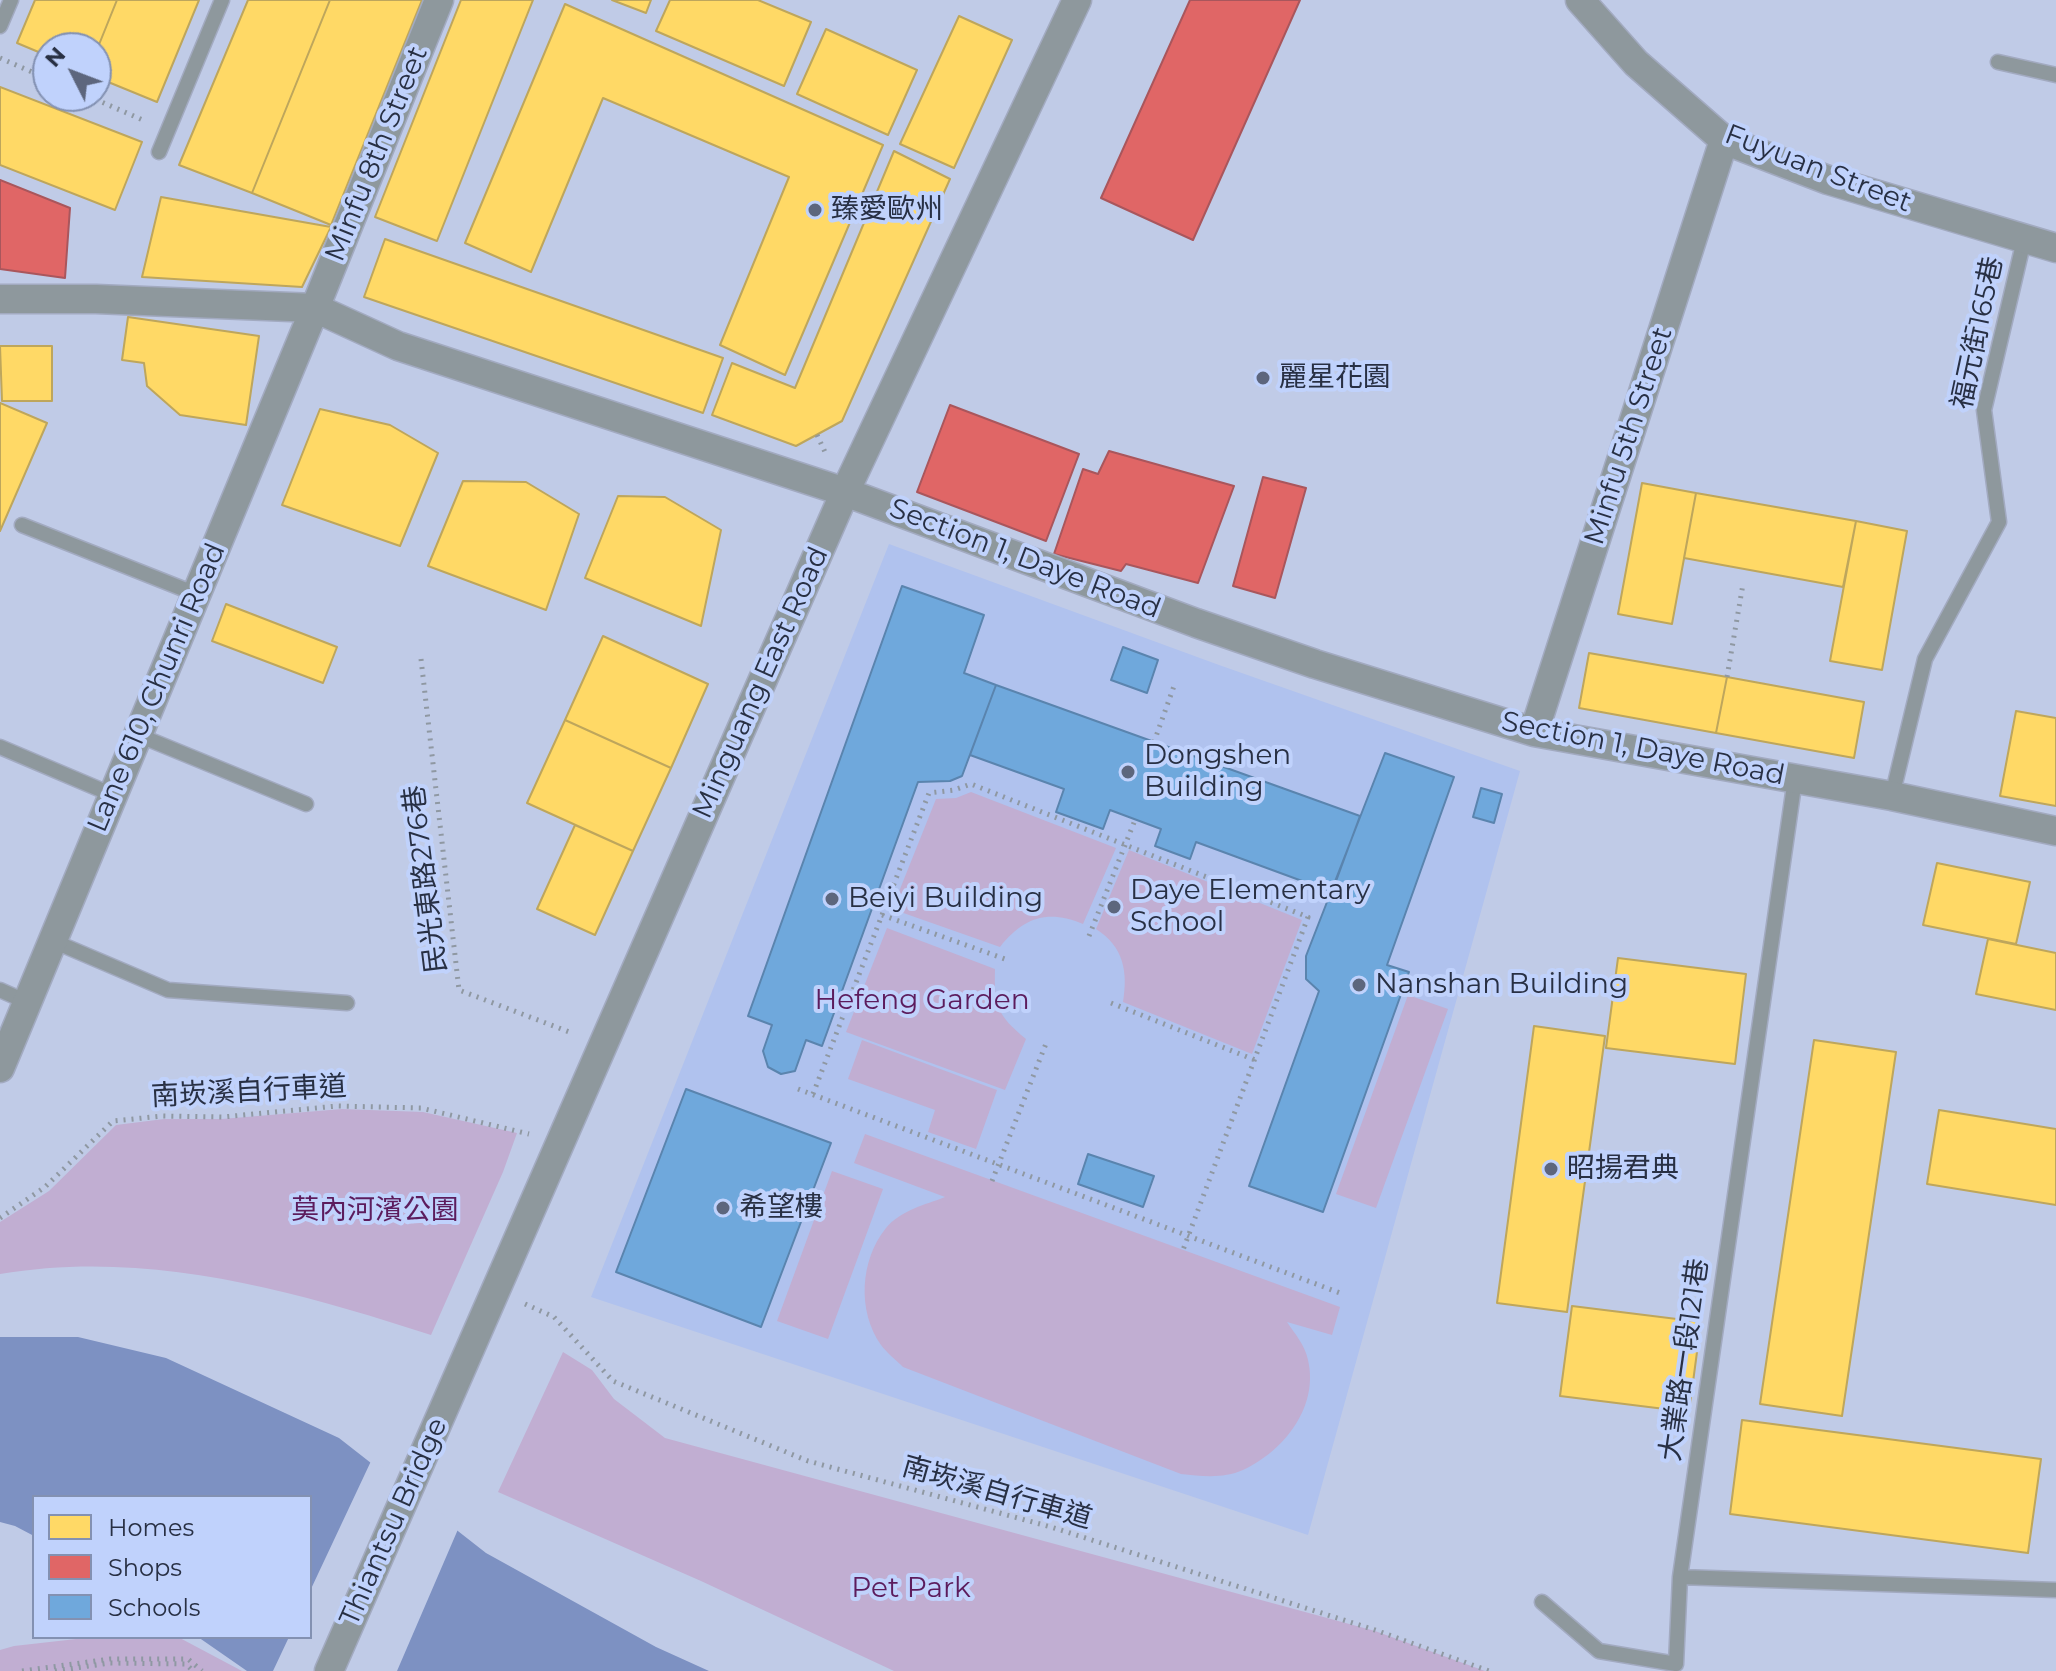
<!DOCTYPE html>
<meta charset="utf-8">
<style>
body{margin:0}
#map{position:relative;width:2056px;height:1671px;overflow:hidden;background:#c0cbe7;font-family:Montserrat,sans-serif}
canvas{display:block}
.legend{position:absolute;left:32px;top:1495px;width:280px;height:144px;box-sizing:border-box;background:#c0d2fc;border:2px solid #8391b2;margin:0;padding:10px 14px;list-style:none;font-size:24px;color:#283044}
.legend li{display:flex;align-items:center;gap:16px;height:40px}
.legend b{width:40px;border:2px solid #8391b2}
.north{position:absolute;left:32px;top:32px;width:80px;height:80px;box-sizing:border-box;background:#c0d2fc;border:2px solid #8391b2;border-radius:50%;rotate:312deg;font-size:22px;font-weight:700;line-height:32px;text-align:center;color:#283044}
.north::after{content:'';display:block;margin:auto;width:28px;height:36px;background:#5d667d;clip-path:polygon(50% 0,100% 100%,50% 72%,0 100%)}
</style>
<div id="map">
<canvas width="2056" height="1671"></canvas>
<ul class="legend">
<li><b style="height:22px;background:#ffd966"></b>Homes</li>
<li><b style="height:22px;background:#e06666"></b>Shops</li>
<li><b style="height:22px;background:#6fa8dc"></b>Schools</li>
</ul>
<div class="north">N</div>
</div>
<script>
const ctx = document.querySelector('canvas').getContext('2d');
ctx.lineJoin = 'round';
function paint(path, color) {
  ctx.fillStyle = color;
  ctx.fill(path, 'evenodd');
}
function strokePath(path, color, width, dash) {
  ctx.strokeStyle = color;
  ctx.lineWidth = width;
  ctx.lineCap = dash ? 'butt' : 'round';
  ctx.setLineDash(dash || []);
  ctx.stroke(path);
}
function drawText(font, color, halo, rows, align = 'center') {
  ctx.font = font + ' Montserrat,"Noto Sans TC",sans-serif';
  ctx.lineWidth = 8;
  ctx.setLineDash([]);
  ctx.textBaseline = 'middle';
  ctx.strokeStyle = halo;
  ctx.fillStyle = color;
  for (const [text, x, y, turn = 0] of rows) {
    ctx.save();
    ctx.translate(x, y);
    ctx.rotate((+turn || 0) * Math.PI / 180);
    ctx.textAlign = isNaN(turn) ? turn : align;
    if (halo) ctx.strokeText(text, 0, 0);
    ctx.fillText(text, 0, 0);
    ctx.restore();
  }
}
paint(new Path2D(`
 M889,544L1219,665L1520,771L1308,1535L591,1297Z`), '#b0c2ee');
paint(new Path2D(`
 M971,792L1116,848L1083,924C1047,909 1023,918 1000,947L892,909L936,799L956,798Z
 M1129,850L1302,920L1252,1054L1123,1002C1128,972 1124,947 1096,929Z
 M887,928L995,969C994,1006 997,1015 1026,1039L1005,1090L846,1032Z
 M1408,995L1448,1009L1376,1208L1336,1194Z
 M862,1040L997,1090L976,1149L928,1132L935,1110L848,1079Z
 M342,1109L423,1112L517,1133L503,1172L431,1335C293,1290 146,1249 0,1274V1222L49,1191L116,1125L164,1119H222Z
 M865,1134L1340,1307L1332,1335L1287,1322C1295,1334 1305,1345 1308,1360C1319,1407 1284,1451 1243,1470C1223,1479 1201,1476 1181,1474L903,1367C896,1360 887,1353 881,1345C857,1311 860,1260 886,1228C901,1210 925,1205 945,1197L854,1163Z
 M832,1171L883,1189L828,1339L777,1321Z
 M563,1352L592,1370L614,1399L665,1438L1375,1631L1485,1671H894L701,1581L498,1492Z
 M94,1637H178L242,1671H0V1650L14,1646Z`), '#c1aed2');
paint(new Path2D(`
 M0,1337H78L166,1358L339,1438L486,1553L656,1647L709,1671H247L198,1637H310V1497H34V1536L15,1526L0,1522Z`), '#7d91c2');
paint(new Path2D(`
 M372,1459L459,1527L397,1671H273L289,1637H310V1591Z`), '#c0cbe7');
const homes = new Path2D(`
 M35,0H117L96,52V48H48V56L17,43Z
 M117,0H199L157,102L96,77V52Z
 M248,0H330L252,193L179,165Z
 M330,0H422L331,225L252,193Z
 M461,0H533L437,241L375,217Z
 M612,0H651L646,13Z
 M670,0H758L811,22L784,86L656,31Z
 M565,4L883,145L785,375L720,345L789,177L603,98L531,272L465,243Z
 M959,16L1012,40L954,168L900,144Z
 M826,29L917,70L888,135L797,94Z
 M0,87L142,142L115,210L0,165Z
 M894,151L950,179L842,421L796,446L712,415L732,363L795,388Z
 M161,197L331,227L302,287L142,277Z
 M385,239L723,358L703,413L364,297Z
 M128,317L259,336L246,425L180,415L147,386L144,363L122,360Z
 M0,346H52V401H2Z
 M0,403L47,423L0,531Z
 M320,409L390,425L438,453L400,546L282,505Z
 M463,481L526,482L579,514L546,610L428,566Z
 M1642,483L1696,493L1672,624L1618,614Z
 M1696,493L1856,521L1843,587L1684,558Z
 M618,496L665,497L721,530L701,626L585,578Z
 M1856,521L1907,531L1882,670L1830,661Z
 M226,604L337,647L323,683L212,641Z
 M603,636L708,684L671,768L565,720Z
 M1589,653L1727,677L1716,733L1579,708Z
 M1727,677L1864,702L1854,758L1716,733Z
 M2016,711L2056,718V806L2000,796Z
 M565,720L671,768L633,851L527,803Z
 M575,825L633,851L595,935L537,909Z
 M1937,863L2030,882L2016,944L1923,925Z
 M1988,939L2056,953V1010L1976,994Z
 M1618,958L1746,974L1735,1064L1606,1048Z
 M1534,1026L1605,1036L1567,1312L1497,1303Z
 M1814,1040L1896,1052L1842,1416L1760,1404Z
 M1939,1110L2056,1129V1205L1927,1184Z
 M1572,1306L1701,1322L1689,1412L1560,1396Z
 M1742,1420L2041,1459L2028,1553L1730,1514Z`);
paint(homes, '#ffd966');
strokePath(homes, '#bea65c', 2);
const shops = new Path2D(`
 M1190,0H1300L1193,240L1101,198Z
 M0,180L70,208L65,278L0,269Z
 M950,405L1079,454L1046,541L917,492Z
 M1109,451L1234,486L1198,583L1126,564L1121,571L1054,554L1083,469L1098,474Z
 M1263,477L1306,488L1275,598L1233,586Z`);
paint(shops, '#e06666');
strokePath(shops, '#a9565c', 2);
const schools = new Path2D(`
 M902,586L984,615L964,673L996,685L962,776L950,781L918,782L822,1046L806,1040L795,1071L781,1074L768,1067L763,1051L772,1025L748,1016Z
 M1123,647L1158,660L1147,693L1111,680Z
 M996,685L1360,816L1332,892L1196,842L1190,859L1155,846L1161,829L1110,810L1103,829L1056,812L1064,789L970,755Z
 M1385,753L1454,777L1387,965L1409,972L1323,1212L1249,1186L1319,991L1306,979V956Z
 M1481,788L1502,794L1494,823L1473,817Z
 M686,1089L831,1143L761,1327L616,1272Z
 M1088,1154L1154,1176L1143,1207L1078,1184Z`);
paint(schools, '#6fa8dc');
strokePath(schools, '#5a84ae', 2);
const lane = new Path2D(`
 M0,26L11,0
 M1998,62L2056,75
 M159,152L222,0
 M22,525L196,594
 M138,735L306,804
 M0,747L113,795
 M1795,779L1680,1577L2056,1590
 M1892,796L1925,659L1999,522L1984,410L2024,240
 M53,941L168,990L347,1003
 M0,990L27,1002
 M1542,1602L1599,1651L1676,1664L1680,1577`);
const street = new Path2D(`
 M1580,0L1636,63L1724,140L1828,180L2056,248
 M0,299H96L315,308L398,346L845,492L1196,623L1315,664L1534,732L1892,796L2056,831
 M1534,732L1724,140
 M0,1068L315,308L439,0
 M329,1671L845,492L1077,0`);
strokePath(lane, '#a2aac0', 17);
strokePath(street, '#a2aac0', 31);
strokePath(new Path2D(`
 M0,58L48,79
 M88,96L145,121
 M817,435L825,452
 M421,659L459,990L572,1033
 M1727,677L1743,584
 M1154,742L1174,686
 M882,915L1005,959
 M1089,936L1135,820
 M1111,1003L1255,1060
 M798,1089L1340,1293
 M813,1094L929,793L954,790L971,784L1308,917L1183,1250
 M992,1181L1047,1041
 M0,1218L45,1187L113,1121L163,1116L223,1117L337,1106L421,1108L529,1134
 M525,1304L554,1317L613,1381L808,1461L1051,1527L1375,1630L1489,1671
 M22,1671L110,1659H188L202,1671
 M55,1671L110,1663L186,1664L193,1671`), '#8f98a2', 5, [2, 6]);
strokePath(lane, '#8e989d', 14);
strokePath(street, '#8e989d', 28);
for (const [x, y, r, color] of [
 [815,210,8,"#5d667d"],
 [1263,378,8,"#5d667d"],
 [1128,772,8,"#5d667d"],
 [832,899,8,"#5d667d"],
 [1114,907,8,"#5d667d"],
 [1359,985,8,"#5d667d"],
 [1551,1169,8,"#5d667d"],
 [723,1208,8,"#5d667d"]
]) {
  const dot = new Path2D();
  dot.arc(x, y, r, 0, 2 * Math.PI);
  ctx.fillStyle = color;
  ctx.fill(dot);
  strokePath(dot, '#c0d2fc', 3);
}
drawText('28px', '#283044', '#c0d2fc', [
 ["Minfu 8th Street",377,154,-68],
 ["Fuyuan Street",1818,169,21],
 ["福元街165巷",1978,333,-78],
 ["Minfu 5th Street",1629,436,-72],
 ["Section 1, Daye Road",1025,559,21],
 ["Minguang East Road",761,683,-66],
 ["Lane 610, Chunri Road",157,688,-67],
 ["Section 1, Daye Road",1643,749,11],
 ["民光東路276巷",426,879,-97],
 ["南崁溪自行車道",249,1092,-3],
 ["大業路一段121巷",1685,1360,-82],
 ["南崁溪自行車道",997,1493,16],
 ["Thiantsu Bridge",394,1522,-66]
]);
drawText('28px', '#283044', '#c0d2fc', [
 ["臻愛歐州",831,210],
 ["麗星花園",1279,378],
 ["Dongshen",1144,756],
 ["Building",1144,788],
 ["Daye Elementary",1130,891],
 ["School",1130,923],
 ["Beiyi Building",848,899],
 ["Nanshan Building",1375,985],
 ["昭揚君典",1567,1169],
 ["希望樓",739,1208]
], 'left');
drawText('28px', '#5c1c5d', '#c0d2fc', [
 ["Hefeng Garden",922,1001],
 ["莫內河濱公園",375,1211],
 ["Pet Park",911,1589]
]);
</script>
